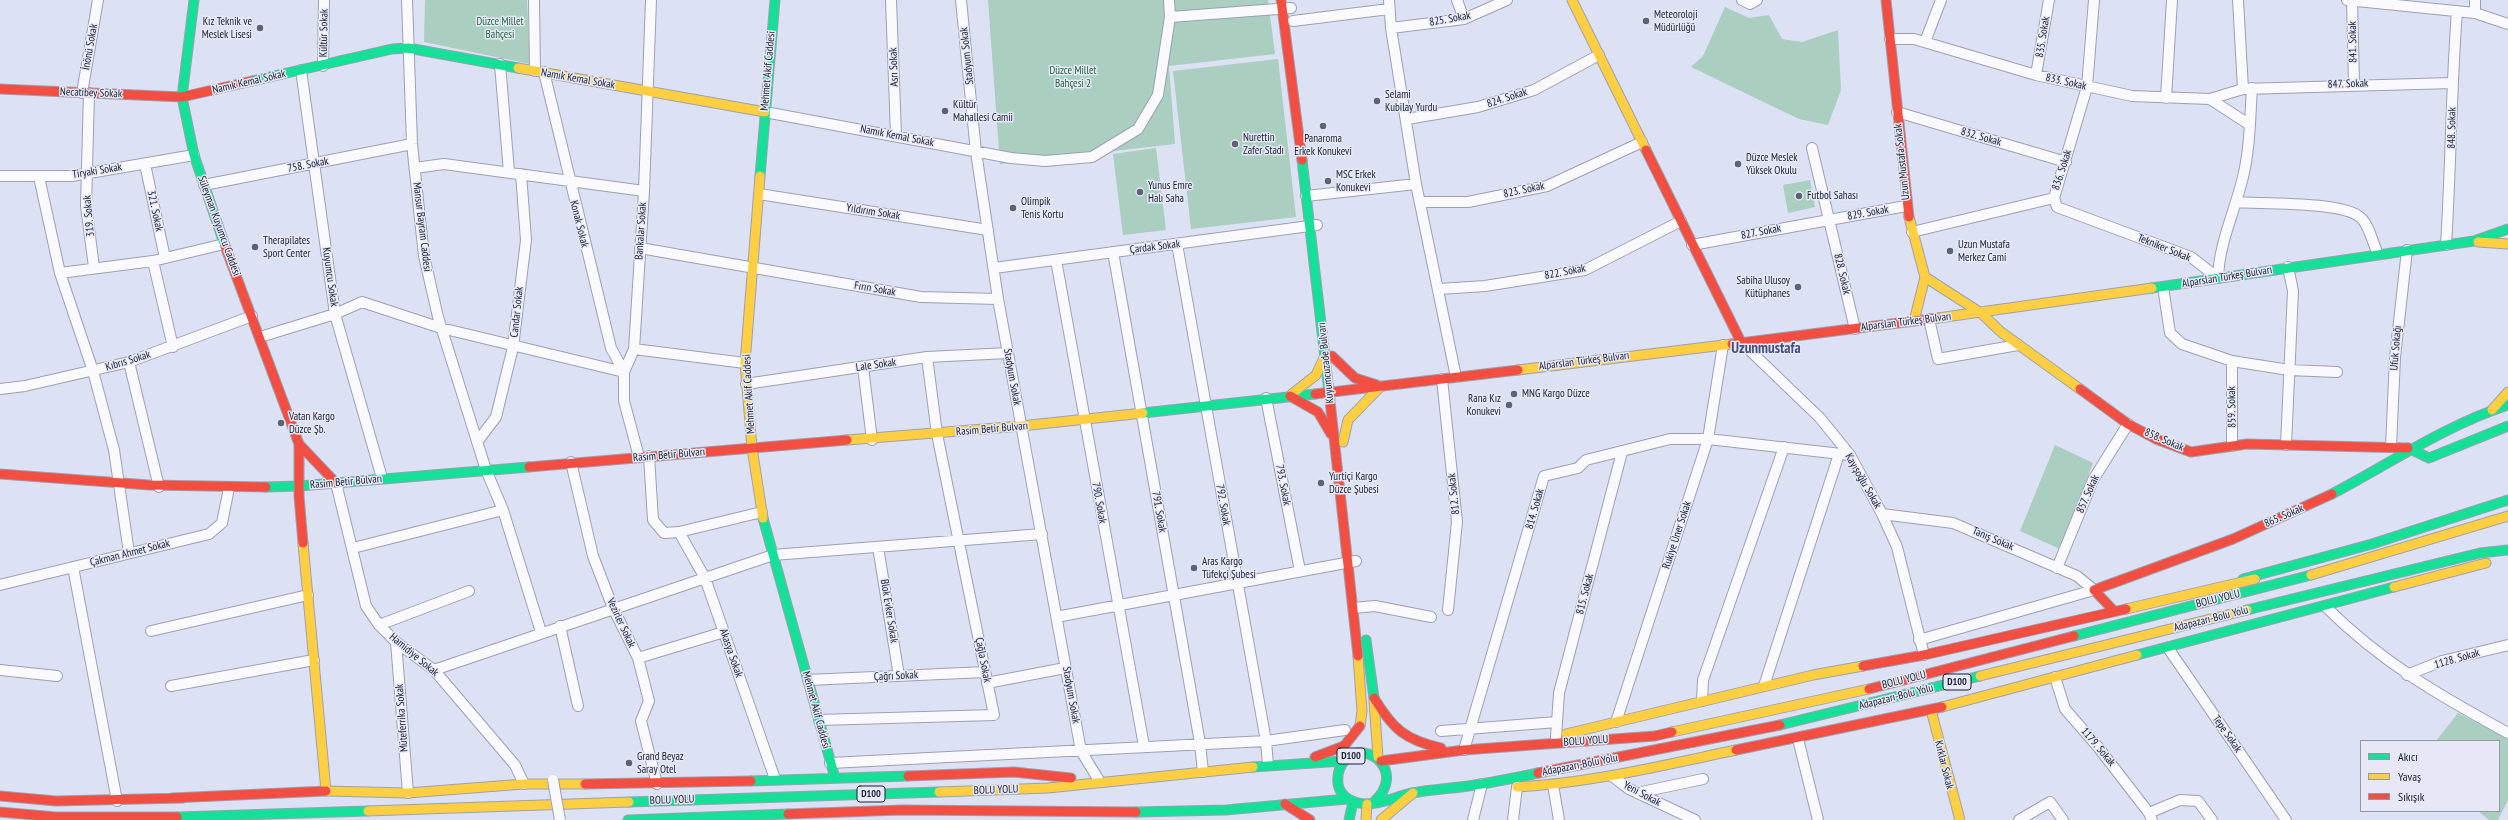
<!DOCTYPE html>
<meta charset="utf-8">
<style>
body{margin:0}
#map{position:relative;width:2508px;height:820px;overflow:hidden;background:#dde1f4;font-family:"PT Sans Narrow",sans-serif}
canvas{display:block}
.legend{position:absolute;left:2360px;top:740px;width:140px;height:72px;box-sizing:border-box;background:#e6e9f5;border:1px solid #9497a7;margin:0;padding:5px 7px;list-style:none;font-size:12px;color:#191d31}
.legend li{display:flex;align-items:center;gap:8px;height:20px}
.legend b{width:20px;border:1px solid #9497a7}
</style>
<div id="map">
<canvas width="2508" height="820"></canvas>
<ul class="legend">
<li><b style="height:5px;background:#16e098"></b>Akıcı</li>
<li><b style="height:5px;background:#ffcf43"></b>Yavaş</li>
<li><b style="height:5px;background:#f24e42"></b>Sıkışık</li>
</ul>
</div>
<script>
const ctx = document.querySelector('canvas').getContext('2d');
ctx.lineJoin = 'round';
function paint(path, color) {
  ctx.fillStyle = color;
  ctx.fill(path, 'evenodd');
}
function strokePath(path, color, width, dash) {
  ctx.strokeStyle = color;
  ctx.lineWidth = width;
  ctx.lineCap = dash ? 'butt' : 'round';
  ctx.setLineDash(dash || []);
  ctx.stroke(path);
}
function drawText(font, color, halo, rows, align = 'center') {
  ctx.font = font + ' "PT Sans Narrow",sans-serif';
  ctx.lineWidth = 3;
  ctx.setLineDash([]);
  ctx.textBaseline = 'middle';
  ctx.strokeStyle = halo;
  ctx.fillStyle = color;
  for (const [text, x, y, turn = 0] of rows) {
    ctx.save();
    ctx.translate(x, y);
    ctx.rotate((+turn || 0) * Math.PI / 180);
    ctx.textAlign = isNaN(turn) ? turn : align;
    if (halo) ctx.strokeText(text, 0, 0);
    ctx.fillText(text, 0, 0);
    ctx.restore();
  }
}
paint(new Path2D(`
 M425,0H527L530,64L424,42Z
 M988,0H1268L1275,54L1169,66L1175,144L1000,164Z
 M1725,7L1749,18L1769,15L1782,39L1802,42L1838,30L1841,90L1828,125L1799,119L1691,67L1703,56Z
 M1278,59L1296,217L1191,229L1173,71Z
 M1156,148L1166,230L1123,235L1113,154Z
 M1810,180L1815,207L1788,213L1783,185Z
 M2055,445L2093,463L2060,549L2020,531Z
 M2458,713L2508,739V800L2498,820H2489L2478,811H2499V741H2436Z`), '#aacec0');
const street = new Path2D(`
 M407,0L412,144L424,256L438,317L486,470L503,510L541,632
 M534,0L535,71
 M891,0L896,135
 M961,0L976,152L998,299L1081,751L1100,782
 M1169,0L1170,17
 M1389,0L1391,28L1416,184L1456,377
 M1457,0L1464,19
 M1742,0L1750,4L1757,0
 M2238,0L2243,89
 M2347,0L2475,13L2508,24
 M2352,0L2354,84
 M2475,0V13
 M1293,21L1389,9
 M1391,28L1464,19L1507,0
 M1890,39H1914L2036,75L2132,96L2210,99L2243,89L2452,83
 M1925,42L1941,0
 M500,64L509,172
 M323,66L324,0
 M301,70L335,314L382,478
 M544,72L611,348L624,372
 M2036,75L2049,0
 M82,93L98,0
 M89,93L86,206L94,267
 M2166,98L2172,0
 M2210,99L2250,125
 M765,112L1011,158L1045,161L1092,157L1138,129L1158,95L1170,17L1291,8
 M1897,112L2066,162
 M1407,119L1478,107L1534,90L1599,55
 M1812,148L1855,329
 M145,164L165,258
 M415,168L444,164L644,191
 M0,176H72L194,155
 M39,177L60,273L93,371L114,450L129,553
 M204,185L412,144
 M759,194L988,230
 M1306,196L1416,184
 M2054,198L2057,207L2191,257L2218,278
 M1421,202H1468L1547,186L1642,142
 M2236,202C2261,204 2344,201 2361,218C2369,225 2373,244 2378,254
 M1912,232L2054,198L2087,87L2094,0
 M1177,244L1266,741L1268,765
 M1692,245L1906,206
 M2446,245C2451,167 2451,89 2457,11
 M640,248L921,297L998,299
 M1113,252L1200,743L1203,772
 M1056,260L1144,746
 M153,261L173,347
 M994,268L1317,225
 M60,273L153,261L224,244
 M2218,278C2219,243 2235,211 2243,177C2250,148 2250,118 2252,88
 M2163,287L2170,333L2182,344L2232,361
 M1439,289L1485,286L1585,270L1681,221
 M1929,319L1938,359L2018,345
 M260,337L335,314L362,302L441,328L624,372
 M1741,342L1820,418L1850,455L1882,514L1897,547L1924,655
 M634,349L745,363
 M129,362L159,487
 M863,367L872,440
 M1442,379L1457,522L1448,610
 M746,384L927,357L1008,353
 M0,389L25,386L129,362L252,316
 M1266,398L1300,571
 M477,442L496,417L513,347L526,240L521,174
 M2286,445L2293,291L2288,267
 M2232,446V361L2289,370L2337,372
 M2391,447L2395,357L2407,250
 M649,456L653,520L664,533L679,532L762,512
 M639,457L624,401V372L634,349L644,191L651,0
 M571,462L593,556L613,608L638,658L649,701L641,721L657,784
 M336,483L366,606L379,625L396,642L434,670L515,765L524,784
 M1882,514L1953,523L2077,576L2094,590
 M679,532L705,578L775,779
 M878,547L899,676
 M353,548L503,510
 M73,567L117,801
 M2057,568L2093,480L2128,424
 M0,585L209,534L222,523L229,488
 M2326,607C2381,662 2440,696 2508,733
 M1354,608L1375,606L1431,617
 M1056,617L1356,561
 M379,625L469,591
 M560,626L578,706
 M151,631L308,595
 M1919,640L2094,590
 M396,642L408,793
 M2168,648L2286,820
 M638,658L724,632
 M0,670L57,676
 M434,670L773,555L1042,534
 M2407,675L2442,661L2508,645
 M2055,677L2065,709L2098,747L2149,813
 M808,680L985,672
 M987,683L1065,668
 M171,686L314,660
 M1764,686L1839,454
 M1702,701L1703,680L1784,447
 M819,720L994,715L937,434L927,357
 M1616,722L1708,439L1723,345
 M1441,731L1557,722
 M1556,737L1559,693L1622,452
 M1798,739L1818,820
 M1464,750L1544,476L1578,468L1586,460L1670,439H1708L1850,455
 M830,763L1266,741L1345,730
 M1612,776L1629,789L1695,820
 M1553,785L1559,820
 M1637,793L1703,779
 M1473,820L1482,784
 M1513,820L1517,787
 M2019,820L2050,802L2063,820
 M2152,820L2149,813L2180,800L2198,801L2212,820`);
const fast = new Path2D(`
 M194,0L182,97L194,155L225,246
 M252,81L392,49L408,48L518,68
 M1302,160L1329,392
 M760,176L775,0
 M2152,288L2474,241L2508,229
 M1143,413L1315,394
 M2408,448L2429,458L2508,426
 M266,487L299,486L529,467
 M2332,494C2391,463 2444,426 2508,405
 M763,518L835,778
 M2243,579L2372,544L2508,500
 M2247,610L2480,553L2508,550
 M2074,636L2311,575
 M1366,640L1374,698
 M2137,655L2394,587
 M1780,725L1980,676
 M1253,767L1343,761
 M751,781L908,776
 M629,802L939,792
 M1374,802C1407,772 1367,739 1346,759C1339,766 1337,775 1338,784C1340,797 1353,803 1365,804C1380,805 1398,796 1412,793C1435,789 1459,788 1481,784C1500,781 1519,777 1538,773
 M1136,812L1226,810L1347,799
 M177,817L368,811
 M628,820L788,814
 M1349,820L1353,802`);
const slow = new Path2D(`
 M1572,0L1646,150
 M518,68L765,112
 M760,176L745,363L752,448L763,518
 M1909,217L1925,277L1914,321
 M2478,242L2508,244
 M1925,277L1981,313L2001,332L2080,389
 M1938,318L2152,288
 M1518,370L1732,344
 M1292,394L1316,375L1324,358
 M2492,410L2508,392
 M847,440L1021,426L1143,413
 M1343,442L1348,420L1381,386
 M303,543L326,791
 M2311,575L2508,516
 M2394,587L2486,563
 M2126,609L2255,579
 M1358,656L1362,711L1360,726
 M1980,676L2247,610
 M1374,701L1378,757
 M1942,707L2137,655
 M1931,710L1960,820
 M1672,732L1869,689
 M1566,734L1813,675L1863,666
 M1517,787C1591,783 1664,765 1736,750
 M326,791L408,793L524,784H585
 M939,792L1048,788L1253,767
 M368,811L629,802
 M1366,820L1367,804
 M1381,820L1413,793`);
const jam = new Path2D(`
 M1281,0L1302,160
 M1886,0L1909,217
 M0,89L182,97L252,81
 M1646,150L1741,342
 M225,246L299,444V496L303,543
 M1732,344L1938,318
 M1332,356L1355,378L1377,385
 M2080,389L2128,424L2156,439L2191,452L2247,444L2408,448
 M1329,392L1358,656
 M1315,394L1518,370
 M1290,396L1318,412L1331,434
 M299,444L336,483
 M529,467L847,440
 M0,474L149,485L266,487
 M2114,611L2094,590L2233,539L2332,494
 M1863,666L1924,655L2126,609
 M1869,689L2074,636
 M1374,698C1393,729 1405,740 1441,748
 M1736,750L1942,707
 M1315,757L1344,746L1360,726
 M1381,761L1464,750L1655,736L1672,732
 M1538,773L1780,725
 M908,776L1014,772L1071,778
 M585,784L751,781
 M0,796L56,801L183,798
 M172,798L326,791
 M1285,804L1310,820
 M0,812L56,817H177
 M788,814L902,810L1136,812`);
strokePath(street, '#9ca0b2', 12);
strokePath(fast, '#9ca0b2', 11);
strokePath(slow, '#9ca0b2', 11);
strokePath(jam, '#9ca0b2', 11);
strokePath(street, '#fafafd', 10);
strokePath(fast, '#16e098', 9);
strokePath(slow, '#ffcf43', 9);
strokePath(jam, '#f24e42', 9);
const streetBridge = new Path2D(`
 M553,780L560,820`);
strokePath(streetBridge, '#9ca0b2', 12, []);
strokePath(streetBridge, '#fafafd', 10);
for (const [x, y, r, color] of [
 [1646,21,4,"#5e6275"],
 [260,28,4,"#5e6275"],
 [1377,101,4,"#5e6275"],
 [945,111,4,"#5e6275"],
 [1323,126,4,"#5e6275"],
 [1235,144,4,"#5e6275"],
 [1738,164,4,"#5e6275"],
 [1328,181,4,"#5e6275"],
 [1140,192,4,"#5e6275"],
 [1799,196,4,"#5e6275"],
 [1013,208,4,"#5e6275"],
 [255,247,4,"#5e6275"],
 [1950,251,4,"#5e6275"],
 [1798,287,4,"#5e6275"],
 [1514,394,4,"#5e6275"],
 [1509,405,4,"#5e6275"],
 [281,423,4,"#5e6275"],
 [1321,483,4,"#5e6275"],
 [1194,568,4,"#5e6275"],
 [629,763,4,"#5e6275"]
]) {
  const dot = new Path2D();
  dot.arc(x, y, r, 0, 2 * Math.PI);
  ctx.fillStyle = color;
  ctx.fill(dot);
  strokePath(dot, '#e6e9f5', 1.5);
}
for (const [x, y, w] of [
 [1957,682,28],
 [1351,756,28],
 [871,794,28]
]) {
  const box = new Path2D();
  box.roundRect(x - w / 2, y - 8, w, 16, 3);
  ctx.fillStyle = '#e6e9f5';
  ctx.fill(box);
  strokePath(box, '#191d31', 1);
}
drawText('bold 10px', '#191d31', null, [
 ["D100",1957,682],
 ["D100",1351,756],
 ["D100",871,794]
]);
drawText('11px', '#191d31', '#e6e9f5', [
 ["Meteoroloji",1654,15],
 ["Müdürlüğü",1654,28],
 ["Kız Teknik ve",252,22,"right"],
 ["Meslek Lisesi",252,35,"right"],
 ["Selami",1385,95],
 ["Kubilay Yurdu",1385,108],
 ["Kültür",953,105],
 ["Mahallesi Camii",953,118],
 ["Nurettin",1243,138],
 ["Zafer Stadı",1243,151],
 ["Panaroma",1323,139,"center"],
 ["Erkek Konukevi",1323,152,"center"],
 ["Düzce Meslek",1746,158],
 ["Yüksek Okulu",1746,171],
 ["MSC Erkek",1336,175],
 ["Konukevi",1336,188],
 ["Yunus Emre",1148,186],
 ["Halı Saha",1148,199],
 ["Futbol Sahası",1807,196],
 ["Olimpik",1021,202],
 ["Tenis Kortu",1021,215],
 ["Therapilates",263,241],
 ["Sport Center",263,254],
 ["Uzun Mustafa",1958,245],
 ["Merkez Cami",1958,258],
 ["Sabiha Ulusoy",1790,281,"right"],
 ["Kütüphanes",1790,294,"right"],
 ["MNG Kargo Düzce",1522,394],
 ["Rana Kız",1501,399,"right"],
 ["Konukevi",1501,412,"right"],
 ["Vatan Kargo",289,417],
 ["Düzce Şb.",289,430],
 ["Yurtiçi Kargo",1329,477],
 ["Düzce Şubesi",1329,490],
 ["Aras Kargo",1202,562],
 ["Tüfekçi Şubesi",1202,575],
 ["Grand Beyaz",637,757],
 ["Saray Otel",637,770]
], 'left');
drawText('11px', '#191d31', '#e6e9f5', [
 ["825. Sokak",1450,19,-10],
 ["Kültür Sokak",324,33,-89],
 ["835. Sokak",2043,37,-81],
 ["841. Sokak",2353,42,-91],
 ["İnönü Sokak",90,47,-80],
 ["Stadyum Sokak",967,56,-96],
 ["Asrı Sokak",894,67,-92],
 ["Mehmet Akif Caddesi",768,71,-85],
 ["Namık Kemal Sokak",578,79,10],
 ["Namık Kemal Sokak",249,82,-13],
 ["833. Sokak",2066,82,13],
 ["847. Sokak",2348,84,-2],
 ["Necatibey Sokak",91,93,2],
 ["824. Sokak",1507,98,-18],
 ["848. Sokak",2452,128,-89],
 ["Namık Kemal Sokak",897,136,11],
 ["832. Sokak",1981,137,16],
 ["Uzun Mustafa Sokak",1902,162,-96],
 ["758. Sokak",308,165,-11],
 ["836. Sokak",2062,170,-72],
 ["Tiryaki Sokak",97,171,-9],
 ["823. Sokak",1524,190,-12],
 ["321. Sokak",155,211,78],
 ["Yıldırım Sokak",873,212,9],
 ["829. Sokak",1868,213,-10],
 ["319. Sokak",89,216,-95],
 ["Konak Sokak",579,224,76],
 ["Süleyman Kuyumcu Caddesi",219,226,70],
 ["Mansur Bayram Caddesi",422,227,83],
 ["Bankalar Sokak",641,231,-86],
 ["827. Sokak",1761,232,-11],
 ["Çardak Sokak",1155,247,-7],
 ["Tekniker Sokak",2164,248,22],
 ["822. Sokak",1565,272,-11],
 ["828. Sokak",1842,274,77],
 ["Kuyumcu Sokak",330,277,82],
 ["Alparslan Türkeş Bulvarı",2227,277,-9],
 ["Fırın Sokak",875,289,10],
 ["Candar Sokak",517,312,-84],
 ["Alparslan Türkeş Bulvarı",1906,322,-7],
 ["Ufuk Sokağı",2396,348,-85],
 ["Kıbrıs Sokak",128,361,-17],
 ["Alparslan Türkeş Bulvarı",1584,361,-7],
 ["Kuyumcuzade Bulvarı",1326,363,-96],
 ["Lale Sokak",876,365,-8],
 ["Stadyum Sokak",1012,377,80],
 ["Mehmet Akif Caddesi",749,394,-93],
 ["859. Sokak",2232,407,-91],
 ["Rasim Betir Bulvarı",992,429,-5],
 ["858. Sokak",2164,440,23],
 ["Rasim Betir Bulvarı",669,455,-5],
 ["Kayışoğlu Sokak",1863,481,60],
 ["Rasim Betir Bulvarı",346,482,-5],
 ["793. Sokak",1283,485,79],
 ["812. Sokak",1454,494,-96],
 ["857. Sokak",2088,494,-66],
 ["790. Sokak",1099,503,80],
 ["792. Sokak",1223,505,80],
 ["814. Sokak",1535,509,-74],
 ["791. Sokak",1159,512,80],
 ["865. Sokak",2284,516,-24],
 ["Rukiye Üner Sokak",1677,535,-72],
 ["Tanış Sokak",1993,539,23],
 ["Çakman Ahmet Sokak",130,553,-14],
 ["815. Sokak",1585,594,-75],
 ["BOLU YOLU",2218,599,-14],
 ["Blok Evker Sokak",889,611,81],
 ["Adapazarı-Bolu Yolu",2211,619,-14],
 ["Vezirler Sokak",621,623,65],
 ["Akasya Sokak",731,653,71],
 ["Hamidiye Sokak",414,655,40],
 ["1128. Sokak",2457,659,-16],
 ["Çağla Sokak",983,660,79],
 ["Çağrı Sokak",896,676,-3],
 ["BOLU YOLU",1904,680,-14],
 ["Stadyum Sokak",1071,695,80],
 ["Adapazarı-Bolu Yolu",1896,697,-14],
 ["Mehmet Akif Caddesi",816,710,75],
 ["Müteferrika Sokak",402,718,-94],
 ["Tepe Sokak",2227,734,55],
 ["BOLU YOLU",1586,741,-4],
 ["1179. Sokak",2098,747,50],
 ["Adapazarı-Bolu Yolu",1580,765,-11],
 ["Kırklar Sokak",1944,765,76],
 ["BOLU YOLU",996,790,-2],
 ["Yeni Sokak",1642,794,28],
 ["BOLU YOLU",672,800,-2]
]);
drawText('11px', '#246540', '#e6e9f5', [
 ["Düzce Millet",500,22],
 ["Bahçesi",500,35],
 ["Düzce Millet",1073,71],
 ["Bahçesi 2",1073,84]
]);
drawText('bold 15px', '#464f7f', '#e6e9f5', [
 ["Uzunmustafa",1766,349]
]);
</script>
